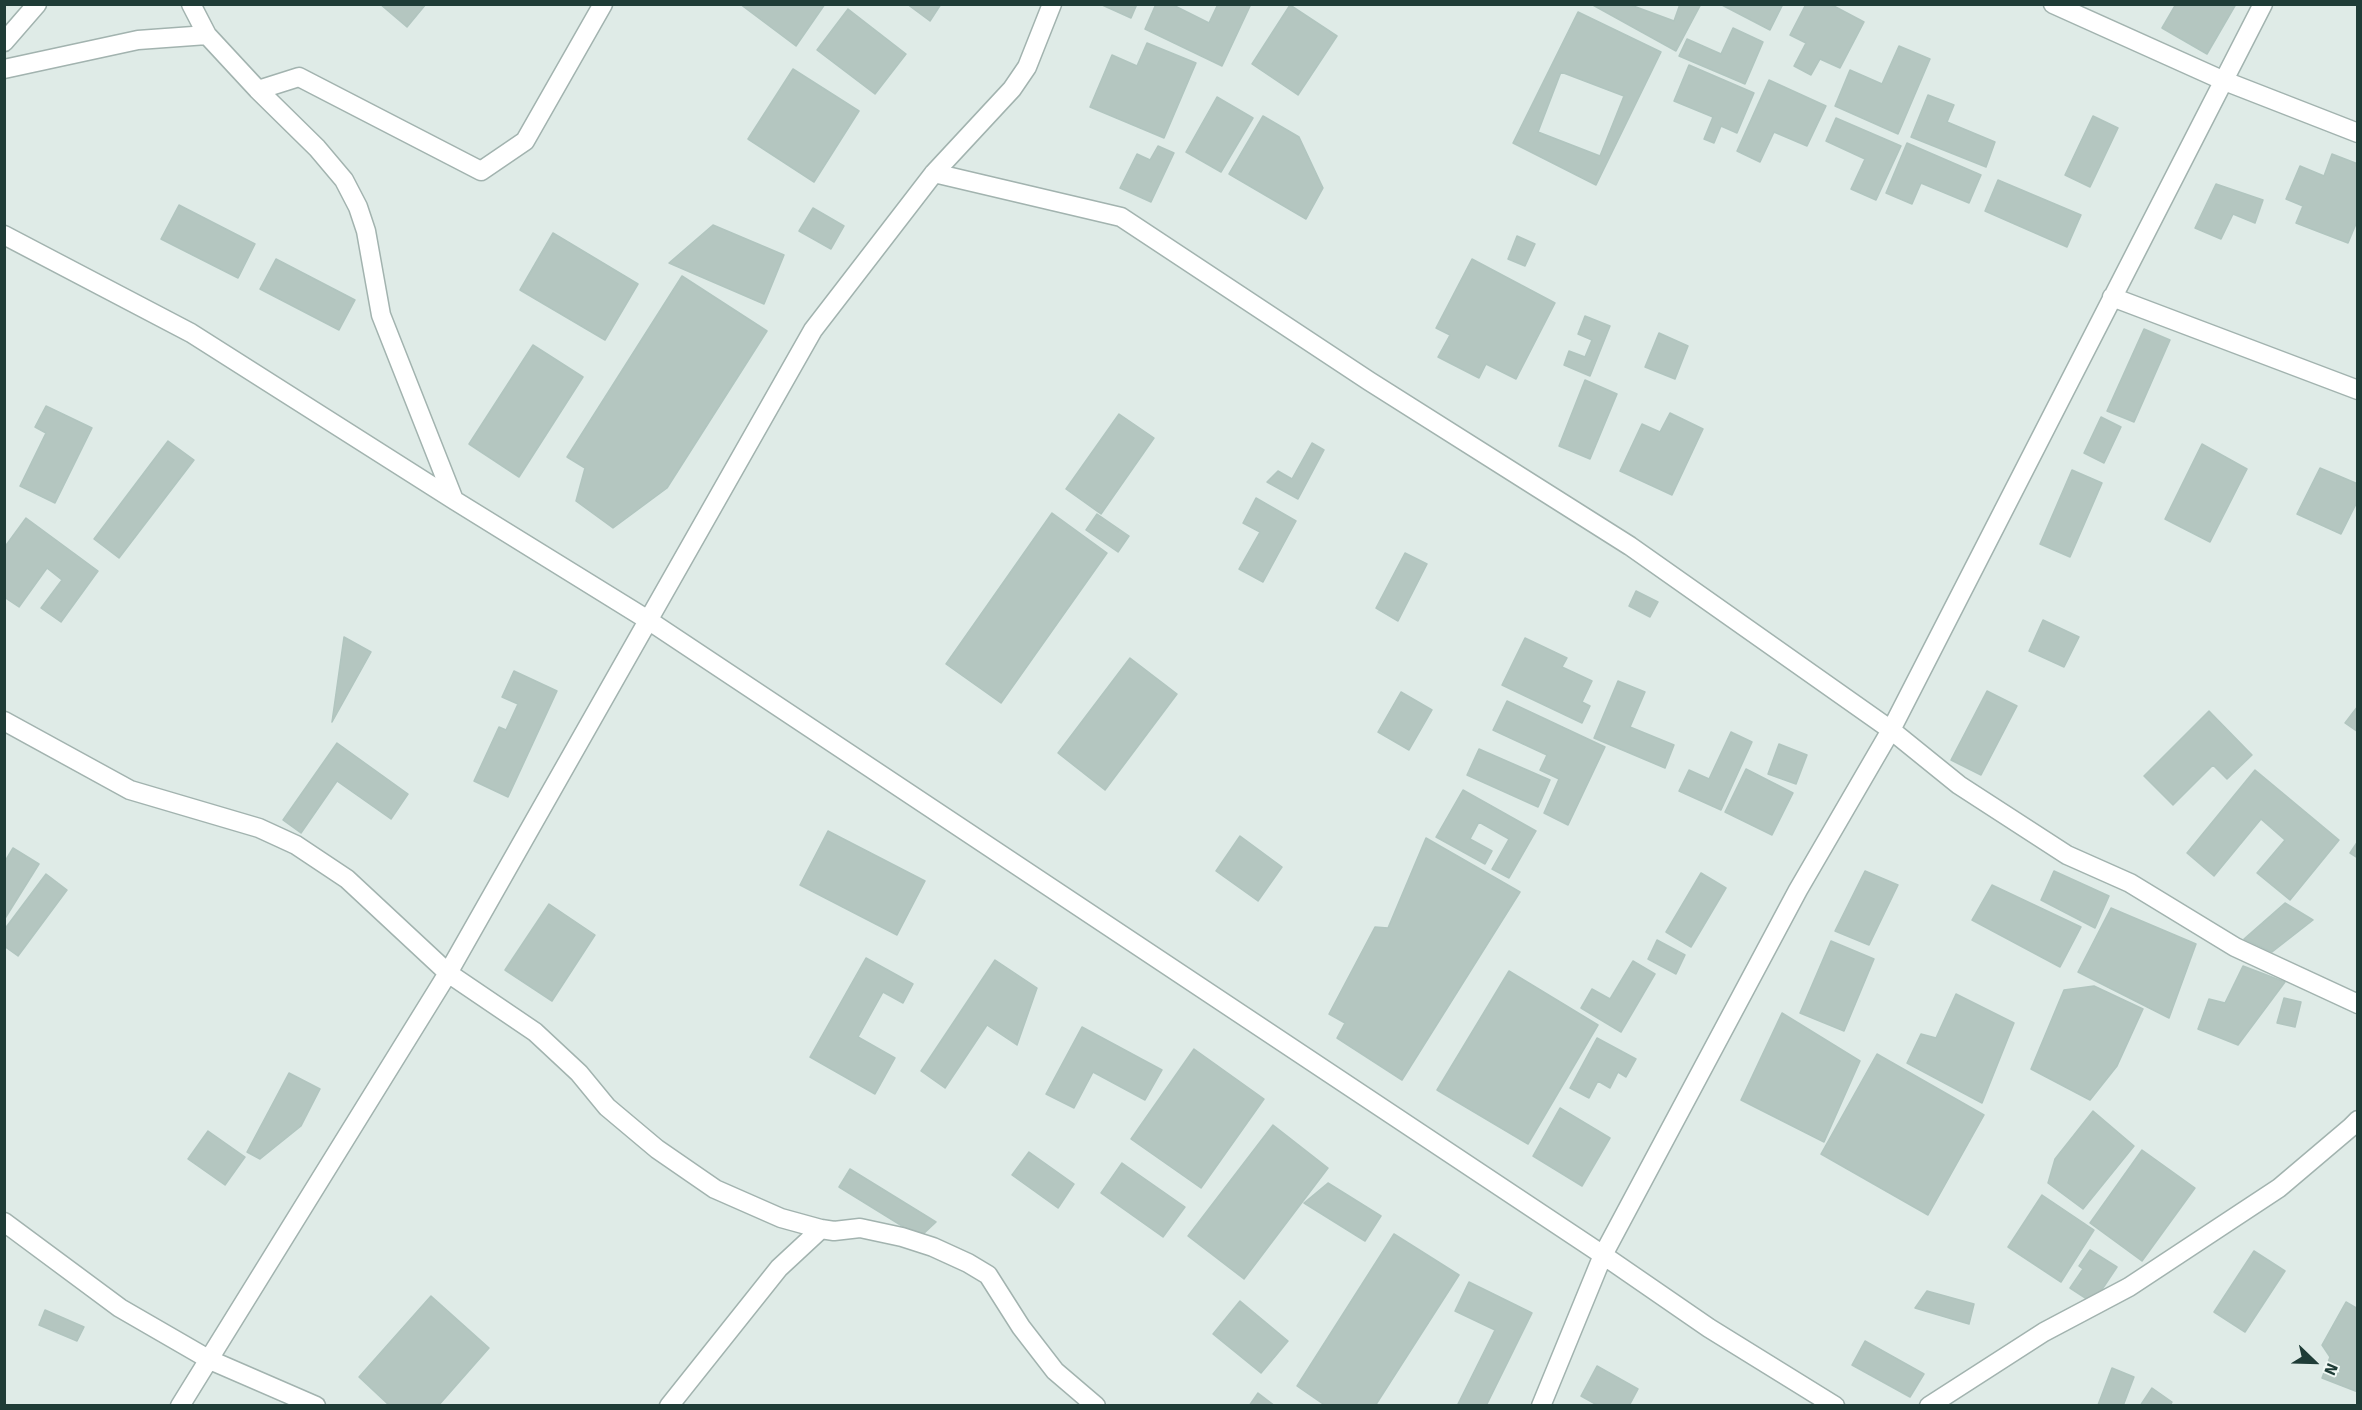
<!DOCTYPE html>
<style>
body{margin:0}
#map{position:relative;width:2362px;height:1410px;overflow:hidden;background:#dfebe7;font-family:Signika,sans-serif}
canvas{display:block}
.frame{position:absolute;inset:0;border:6px solid #1f3c37;pointer-events:none}
.north{position:absolute;left:2284px;top:1332px;width:60px;height:60px;-webkit-text-stroke:4px #f0f8f4;paint-order:stroke;rotate:113deg;font-size:16px;font-weight:700;line-height:24px;text-align:center;color:#1f3c37}
.north::after{content:'';display:block;margin:auto;width:21px;height:27px;background:#1f3c37;clip-path:polygon(50% 0,100% 100%,50% 72%,0 100%)}
</style>
<div id="map">
<canvas width="2362" height="1410"></canvas>
<div class="frame"></div>
<div class="north">N</div>
</div>
<script>
const ctx = document.querySelector('canvas').getContext('2d');
ctx.lineJoin = 'round';
function paint(path, color) {
  ctx.fillStyle = color;
  ctx.fill(path, 'evenodd');
}
function strokePath(path, color, width, dash) {
  ctx.strokeStyle = color;
  ctx.lineWidth = width;
  ctx.lineCap = dash ? 'butt' : 'round';
  ctx.setLineDash(dash || []);
  ctx.stroke(path);
}
const building = new Path2D(`
 M380,4H426L407,27Z
 M740,4H825L796,46Z
 M907,4H941L930,21Z
 M1100,4H1137L1131,18Z
 M1156,4H1171L1209,23L1218,4H1251L1222,66L1145,29Z
 M1591,4H1701L1676,51Z
 M1628,4H1680L1674,21Z
 M1720,4H1783L1770,30Z
 M1806,4H1830L1864,22L1840,68L1820,59L1811,75L1794,66L1806,43L1790,35Z
 M2176,4H2236L2207,54L2162,28Z
 M1290,5L1337,36L1298,95L1252,64Z
 M848,9L906,54L875,94L817,50Z
 M1578,12L1661,52L1596,185L1513,143Z
 M1733,28L1763,42L1745,84L1679,56L1687,39L1721,54Z
 M1147,43L1196,63L1164,138L1090,107L1112,55L1137,66Z
 M1899,46L1930,59L1898,134L1835,106L1850,70L1882,84Z
 M1689,65L1754,93L1737,133L1721,126L1714,143L1704,139L1713,117L1674,101Z
 M793,69L859,111L814,182L748,139Z
 M1561,72L1624,96L1600,156L1538,132Z
 M1769,80L1826,106L1807,146L1774,132L1760,162L1737,151Z
 M1928,95L1954,105L1947,122L1995,142L1986,167L1911,137Z
 M1217,97L1253,118L1221,172L1186,152Z
 M1263,116L1299,137L1323,188L1306,219L1229,174Z
 M2093,116L2118,128L2090,187L2065,175Z
 M1836,118L1901,146L1876,200L1851,189L1865,159L1826,141Z
 M1907,143L1981,175L1969,203L1921,183L1912,204L1886,193Z
 M1158,146L1174,153L1151,202L1120,188L1137,154L1150,160Z
 M2332,154L2358,164V219L2348,243L2296,223L2303,206L2286,199L2300,166L2324,176Z
 M1998,180L2081,215L2067,247L1985,211Z
 M2216,184L2263,200L2255,223L2233,214L2221,239L2195,228Z
 M179,205L255,244L238,278L161,239Z
 M813,208L844,226L831,249L799,231Z
 M713,225L784,255L764,304L669,263Z
 M553,233L638,284L605,340L520,290Z
 M1517,236L1535,244L1525,266L1508,259Z
 M276,259L355,300L339,330L260,289Z
 M1472,259L1555,303L1516,379L1486,364L1479,378L1438,357L1450,335L1436,328Z
 M682,276L767,331L667,488L613,528L576,501L585,468L567,457Z
 M1585,316L1610,326L1590,376L1564,365L1569,351L1585,357L1592,340L1578,334Z
 M2144,329L2170,340L2134,422L2107,411Z
 M1659,333L1688,346L1675,379L1645,367Z
 M533,345L583,377L519,477L469,444Z
 M1585,380L1617,394L1590,459L1559,446Z
 M46,406L92,428L55,503L20,486L46,433L35,427Z
 M1670,413L1703,429L1672,495L1620,471L1642,424L1660,432Z
 M1119,414L1154,438L1101,514L1066,489Z
 M2101,417L2121,427L2104,463L2084,453Z
 M168,441L194,460L119,558L94,539Z
 M1312,443L1324,450L1298,499L1267,482L1278,471L1292,479Z
 M2202,444L2247,469L2210,542L2165,519Z
 M2320,468L2358,484V500L2341,534L2297,514Z
 M2072,470L2102,483L2070,557L2040,544Z
 M1256,498L1296,521L1263,582L1239,569L1260,532L1243,523Z
 M1052,513L1107,553L1001,703L946,664Z
 M1097,514L1129,536L1118,552L1086,530Z
 M26,518L98,571L61,622L41,608L62,580L47,568L19,607L4,597V548Z
 M1405,553L1427,564L1398,621L1376,608Z
 M1636,591L1658,602L1650,617L1629,606Z
 M2043,620L2079,637L2064,667L2029,651Z
 M344,637L371,652L332,722Z
 M1525,638L1567,658L1562,667L1592,681L1582,702L1590,706L1582,723L1502,685Z
 M1130,658L1177,694L1105,790L1058,753Z
 M514,671L557,691L508,797L474,781L499,727L506,730L518,704L502,697Z
 M1618,681L1645,692L1630,727L1674,745L1665,768L1594,738Z
 M1987,691L2017,706L1981,775L1951,760Z
 M1401,692L1432,710L1409,750L1378,732Z
 M1507,701L1605,747L1568,825L1544,813L1559,779L1540,770L1547,755L1493,730Z
 M2358,706V732L2345,723Z
 M2209,711L2252,755L2227,779L2213,765L2173,805L2144,776Z
 M1731,732L1752,742L1721,810L1679,791L1689,770L1709,779Z
 M337,743L408,794L391,819L337,781L301,833L283,820Z
 M1779,744L1807,755L1796,784L1768,774Z
 M1479,749L1550,780L1538,807L1467,775Z
 M1746,769L1793,793L1772,835L1725,812Z
 M2255,770L2339,840L2290,900L2257,873L2285,840L2261,819L2214,876L2187,853Z
 M1463,790L1536,831L1509,878L1492,869L1509,839L1479,822L1470,839L1492,851L1485,864L1436,837Z
 M828,831L925,881L897,935L800,885Z
 M1240,836L1282,867L1258,901L1216,871Z
 M1426,838L1520,892L1402,1080L1337,1038L1345,1023L1329,1014L1375,927L1388,928Z
 M2358,841V858L2350,853Z
 M13,848L39,864L4,920V863Z
 M1865,871L1898,885L1869,945L1835,931Z
 M2054,871L2109,896L2095,928L2041,900Z
 M1701,873L1726,888L1691,947L1666,932Z
 M46,874L67,890L18,956L4,946V930Z
 M1992,885L2081,927L2060,967L1972,920Z
 M2285,903L2313,920L2272,952L2244,939Z
 M549,904L595,935L552,1001L505,970Z
 M2111,908L2196,944L2169,1018L2078,972Z
 M1657,940L1685,955L1676,974L1648,959Z
 M1831,941L1874,959L1844,1031L1800,1013Z
 M866,958L913,984L903,1003L883,992L858,1037L895,1058L875,1094L810,1057Z
 M995,960L1037,988L1017,1045L987,1025L945,1088L921,1071Z
 M1633,961L1655,974L1621,1032L1581,1008L1592,989L1610,999Z
 M2243,966L2285,982L2238,1045L2198,1029L2209,999L2225,1003Z
 M1509,971L1598,1025L1528,1144L1437,1090Z
 M2094,986L2143,1009L2117,1066L2090,1100L2031,1069L2064,990Z
 M1956,994L2014,1023L1982,1103L1907,1063L1921,1034L1936,1038Z
 M2284,998L2301,1002L2295,1027L2277,1023Z
 M1782,1013L1860,1061L1824,1142L1741,1100Z
 M1082,1027L1162,1070L1145,1100L1093,1072L1074,1108L1046,1094Z
 M1597,1038L1636,1059L1626,1077L1618,1072L1610,1088L1598,1081L1589,1098L1570,1088Z
 M1194,1049L1264,1099L1201,1188L1131,1139Z
 M1877,1054L1984,1115L1928,1215L1821,1154Z
 M289,1073L320,1089L301,1126L260,1159L247,1152Z
 M1560,1108L1610,1138L1582,1186L1533,1156Z
 M2093,1111L2134,1146L2083,1209L2048,1183L2055,1159Z
 M1273,1125L1328,1168L1244,1279L1188,1236Z
 M208,1131L245,1157L225,1185L188,1159Z
 M2142,1150L2195,1188L2142,1261L2090,1223Z
 M1029,1152L1074,1184L1058,1208L1012,1175Z
 M1122,1163L1185,1207L1163,1237L1101,1193Z
 M850,1169L936,1222L920,1237L839,1187Z
 M1328,1183L1381,1216L1365,1241L1304,1203Z
 M2042,1195L2094,1230L2061,1282L2008,1247Z
 M1394,1234L1459,1275L1375,1406H1326L1297,1386Z
 M2090,1250L2117,1267L2093,1303L2070,1288L2083,1269L2079,1266Z
 M2254,1251L2285,1271L2245,1332L2214,1312Z
 M1469,1282L1532,1313L1486,1406H1457L1495,1330L1455,1311Z
 M1927,1291L1974,1304L1969,1324L1915,1308Z
 M431,1296L489,1348L438,1406H390L359,1377Z
 M1240,1301L1288,1341L1261,1373L1213,1334Z
 M2346,1302L2358,1309V1392L2322,1378L2330,1357L2322,1345Z
 M45,1310L84,1327L77,1341L39,1325Z
 M1865,1341L1924,1374L1910,1397L1852,1365Z
 M1597,1366L1638,1389L1629,1406H1599L1581,1396Z
 M2112,1368L2134,1377L2123,1406L2098,1405Z
 M2152,1388L2172,1402L2170,1406H2140Z
 M1258,1393L1275,1406H1249Z`);
paint(building, '#b4c6c0');
strokePath(building, '#b1c5bf', 1.5);
const minor = new Path2D(`
 M191,4L207,35L258,90L317,148L344,180L358,207L366,231L381,315L454,500
 M2053,4L2222,80L2358,133
 M4,42L37,4
 M4,69L138,40L207,35
 M258,90L299,77L481,171L525,141L603,4
 M934,173L1121,217L1369,381L1630,546L1891,730L1959,785L2067,855L2130,883L2235,947L2358,1004
 M4,235L191,333L454,500L648,620L1603,1255L1709,1328L1835,1406
 M2112,297L2358,390
 M4,721L130,790L259,828L296,845L347,879L448,973L535,1032L579,1073L607,1107L657,1149L715,1189L781,1218L821,1229L834,1231L860,1228L902,1237L933,1247L968,1263L988,1275L1021,1327L1055,1371L1096,1406
 M4,1222L120,1308L210,1360L316,1406
 M180,1406L448,973L813,330L934,173L1012,89L1027,67L1052,4
 M669,1406L779,1268L821,1229
 M1541,1406L1603,1255L1798,890L1891,730L2263,4
 M1929,1406L2044,1332L2129,1287L2279,1188L2351,1127L2358,1120`);
strokePath(minor, '#a2b3af', 21);
strokePath(minor, '#fff', 18);
</script>
